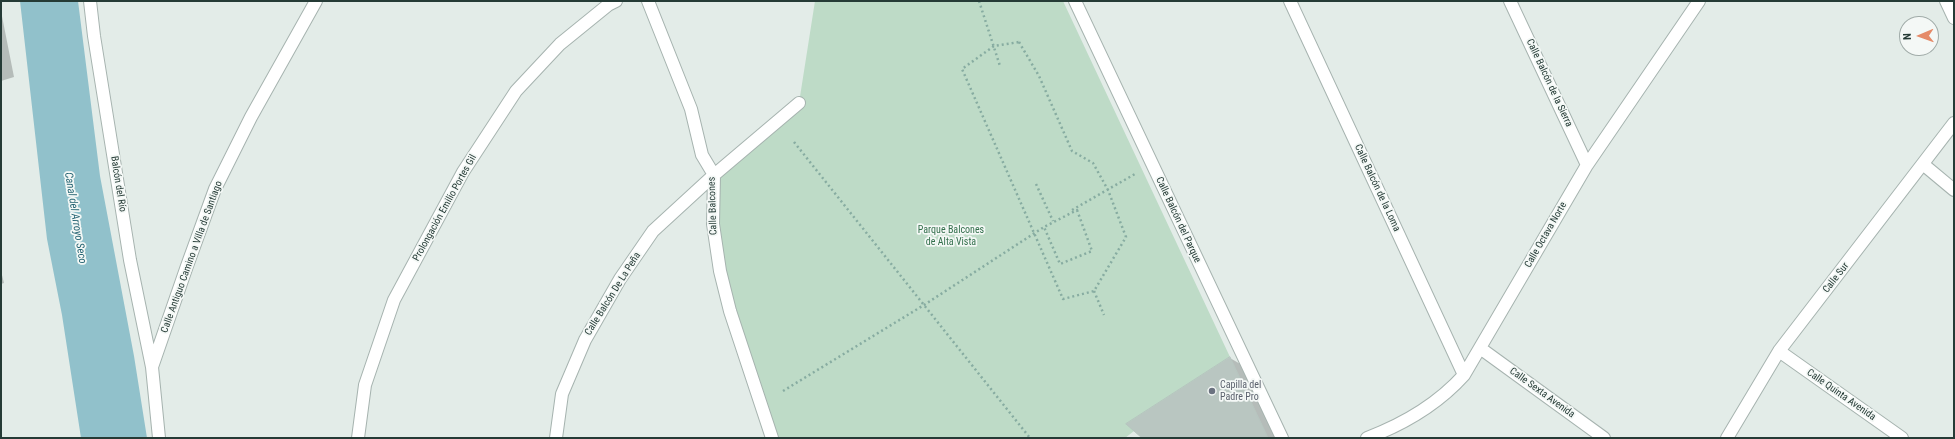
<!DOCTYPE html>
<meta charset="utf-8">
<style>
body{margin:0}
#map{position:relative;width:1955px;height:439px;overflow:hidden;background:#e3ece8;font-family:"Roboto Condensed",sans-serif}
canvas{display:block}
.frame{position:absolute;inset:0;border:2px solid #253b36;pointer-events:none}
.north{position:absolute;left:1899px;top:16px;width:40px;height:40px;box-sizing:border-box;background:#f4f8f6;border:1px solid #a1aca9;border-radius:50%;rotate:268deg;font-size:11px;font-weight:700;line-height:16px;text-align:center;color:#253b36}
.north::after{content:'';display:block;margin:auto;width:14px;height:18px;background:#e58a68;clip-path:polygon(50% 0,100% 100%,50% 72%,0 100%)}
</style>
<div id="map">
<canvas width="1955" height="439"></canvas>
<div class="frame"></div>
<div class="north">N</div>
</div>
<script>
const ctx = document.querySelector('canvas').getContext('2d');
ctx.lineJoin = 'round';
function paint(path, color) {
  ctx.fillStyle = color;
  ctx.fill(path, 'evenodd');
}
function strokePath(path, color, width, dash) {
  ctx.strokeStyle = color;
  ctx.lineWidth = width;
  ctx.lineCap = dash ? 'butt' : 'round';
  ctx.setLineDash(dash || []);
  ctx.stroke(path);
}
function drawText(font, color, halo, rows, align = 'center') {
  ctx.font = font + ' "Roboto Condensed",sans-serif';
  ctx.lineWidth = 3.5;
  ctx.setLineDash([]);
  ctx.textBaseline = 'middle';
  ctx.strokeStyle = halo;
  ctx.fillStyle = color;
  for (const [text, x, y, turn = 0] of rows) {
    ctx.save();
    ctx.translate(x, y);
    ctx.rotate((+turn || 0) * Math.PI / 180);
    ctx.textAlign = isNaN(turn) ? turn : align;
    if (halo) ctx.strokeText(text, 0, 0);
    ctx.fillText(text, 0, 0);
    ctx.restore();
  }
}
paint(new Path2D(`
 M815,1H1063L1230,357L1125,438H772L720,271L714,175L799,103Z`), '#bedbc7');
paint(new Path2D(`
 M20,1H78L100,176L134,356L147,438H81L62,315L47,239Z`), '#91c1cb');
paint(new Path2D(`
 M1,11L14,77L1,81Z
 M1,271L4,283L1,284Z
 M1230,358L1254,372L1285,438H1144Z`), '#0003');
const building = new Path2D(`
 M1230,357L1268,438H1142L1126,424Z`);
paint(building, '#b9c6c1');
strokePath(building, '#b6c5bf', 1);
const minor = new Path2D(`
 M90,1L94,36L130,260L152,367
 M648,1L691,109L702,155L714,175L713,224L720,271L730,311L772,438
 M1075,1L1282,438
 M1290,1L1464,375
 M1510,1L1587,165
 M1946,1L1954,18
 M1924,165L1954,190
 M1480,348L1604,438
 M1779,351L1902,438
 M159,438L152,367L187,266L215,189L251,117L316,1
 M358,438L365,385L394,300L463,172L516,91L560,44L608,5L616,1
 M556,438L562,394L585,340L620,279L653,231L714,175L799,103
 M1367,438C1404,424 1437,405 1464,375L1587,165L1699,1
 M1727,438L1779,351L1954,123`);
strokePath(minor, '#a6b3af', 14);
strokePath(new Path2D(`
 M979,1L1000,66
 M1019,42L1039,76L1072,151L1093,163L1108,190L1126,237L1094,291L1063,299L962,69L994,46Z
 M794,142L1030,438
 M1036,184L1053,221
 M1072,210L1135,174
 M1077,210L1092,251L1060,264L1044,227Z
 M1094,291L1104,315
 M783,391L924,305L1044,227`), '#87aca1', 2.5, [2, 3]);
strokePath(minor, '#fff', 12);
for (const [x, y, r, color] of [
 [1212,391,4,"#6b7280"]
]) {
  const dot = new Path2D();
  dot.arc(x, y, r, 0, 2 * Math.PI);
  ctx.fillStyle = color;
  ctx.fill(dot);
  strokePath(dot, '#f4f8f6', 1.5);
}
drawText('10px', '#253b36', '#f4f8f6', [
 ["Calle Balcón de la Sierra",1549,83,65],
 ["Balcón del Río",118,184,81],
 ["Calle Balcón de la Loma",1377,188,65],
 ["Calle Balcones",713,206,-92],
 ["Prolongación Emilio Portes Gil",445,208,-61],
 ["Calle Balcón del Parque",1178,220,65],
 ["Calle Octava Norte",1546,235,-60],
 ["Calle Antiguo Camino a Villa de Santiago",192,257,-70],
 ["Calle Sur",1836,278,-52],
 ["Calle Balcón De La Peña",613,294,-58],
 ["Calle Sexta Avenida",1542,393,36],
 ["Calle Quinta Avenida",1841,395,35]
]);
drawText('10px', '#326f4b', '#f4f8f6', [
 ["Parque Balcones",951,230],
 ["de Alta Vista",951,242]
]);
drawText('10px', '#5b616d', '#f4f8f6', [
 ["Capilla del",1220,385],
 ["Padre Pro",1220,397]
], 'left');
drawText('italic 11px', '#246372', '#f4f8f6', [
 ["Canal del Arroyo Seco",75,218,81]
]);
</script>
